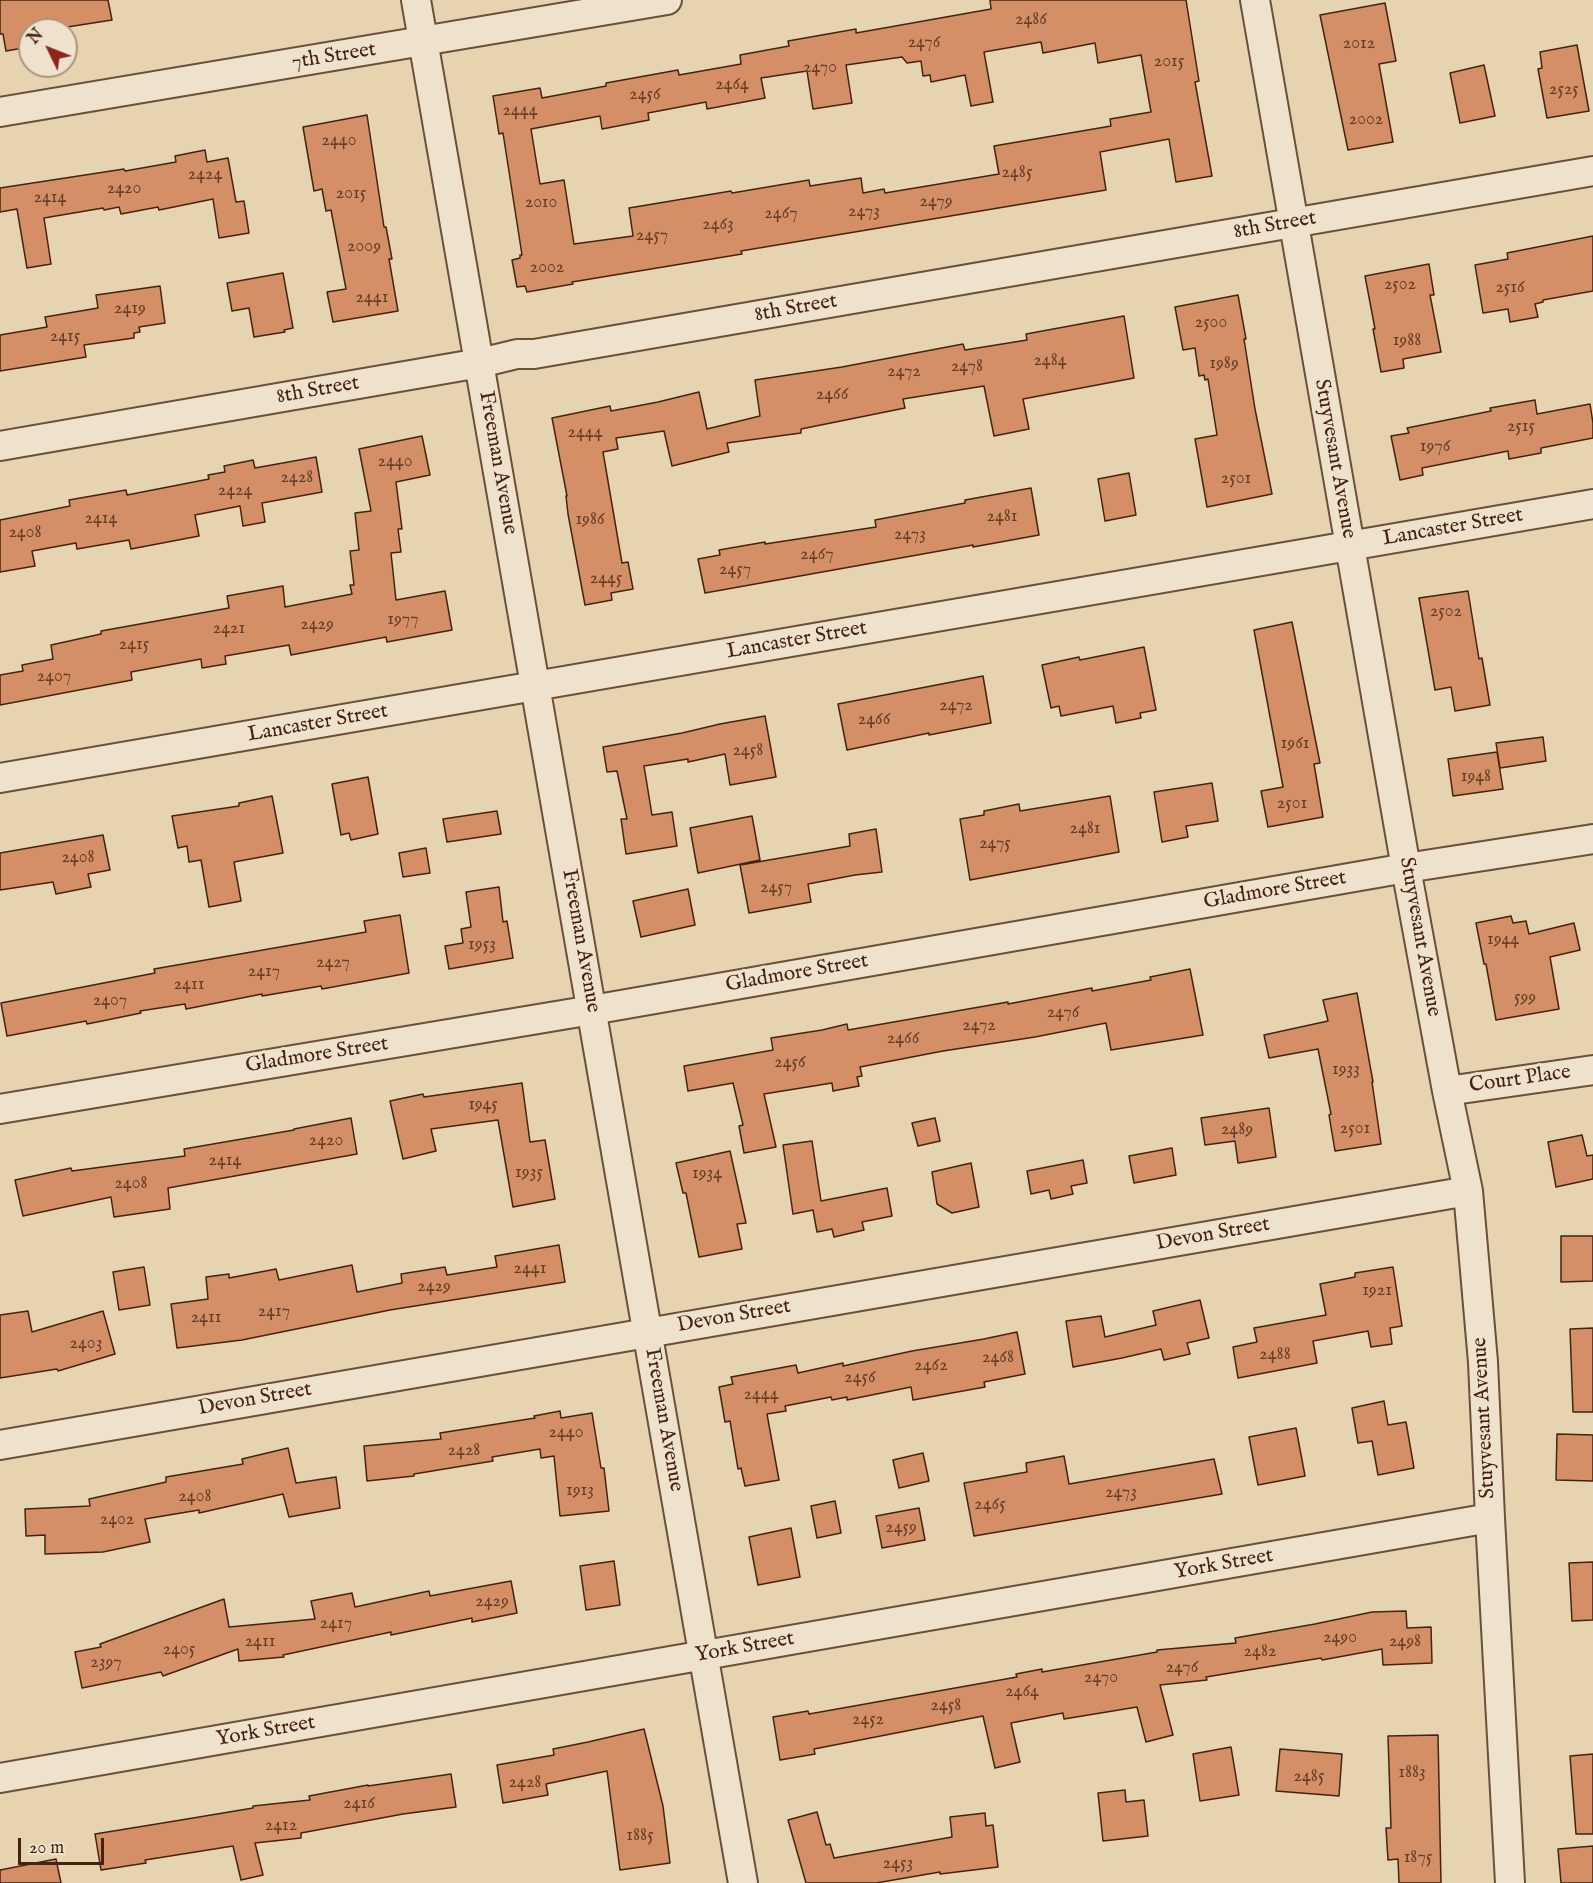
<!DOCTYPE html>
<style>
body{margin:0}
#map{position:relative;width:1593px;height:1883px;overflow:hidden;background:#e6d3b0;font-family:"IM FELL English",serif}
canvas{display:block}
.north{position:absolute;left:18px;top:18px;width:60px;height:60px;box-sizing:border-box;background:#efe2cc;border:2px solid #ab9681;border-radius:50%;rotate:313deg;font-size:16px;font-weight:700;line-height:24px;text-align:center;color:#442311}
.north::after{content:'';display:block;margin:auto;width:21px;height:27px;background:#8f2418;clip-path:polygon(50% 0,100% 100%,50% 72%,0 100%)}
.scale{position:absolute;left:18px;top:1838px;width:86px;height:27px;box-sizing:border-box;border:3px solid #442311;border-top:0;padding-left:8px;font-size:18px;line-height:21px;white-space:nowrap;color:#442311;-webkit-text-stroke:4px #efe2cc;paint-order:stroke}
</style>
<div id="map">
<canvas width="1593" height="1883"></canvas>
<div class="north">N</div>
<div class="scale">20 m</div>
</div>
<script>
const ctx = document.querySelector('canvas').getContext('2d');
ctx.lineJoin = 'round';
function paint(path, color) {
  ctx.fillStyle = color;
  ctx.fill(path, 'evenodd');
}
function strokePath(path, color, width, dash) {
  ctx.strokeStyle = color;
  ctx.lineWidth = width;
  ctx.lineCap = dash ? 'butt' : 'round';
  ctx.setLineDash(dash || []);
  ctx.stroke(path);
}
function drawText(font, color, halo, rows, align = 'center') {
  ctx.font = font + ' "IM FELL English",serif';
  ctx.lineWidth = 6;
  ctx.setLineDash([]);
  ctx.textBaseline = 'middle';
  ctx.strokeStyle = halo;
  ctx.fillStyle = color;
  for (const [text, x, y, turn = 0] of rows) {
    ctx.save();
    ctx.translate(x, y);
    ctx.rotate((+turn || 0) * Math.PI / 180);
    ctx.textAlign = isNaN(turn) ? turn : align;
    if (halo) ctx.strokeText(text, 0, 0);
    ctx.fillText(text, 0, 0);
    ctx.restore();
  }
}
const building = new Path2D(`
 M0,0H108L112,20L48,30H30V33L27,34L29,47L6,51L3,34H0Z
 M990,0H1186L1199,81L1195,82L1212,176L1176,182L1169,139L1100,152L1106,190L741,251L742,254L572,282L573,284L527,292L525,286L517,287L512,260L520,258V255H522L503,133L499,134L493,96L540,88L542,98L606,86V83L678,70L679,75L741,64L740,55L789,46L788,41L856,29V33L991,9ZM1041,42L1043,53L1095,43L1098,63L1141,55L1151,112L1110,119L1111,126L994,146L999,174L885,193L884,189L863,193L861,178L810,186L809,180L732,193L731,191L629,208L633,236L574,244L564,180L540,184L531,129L600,116L602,129L649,120L648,113L706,102L707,109L765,98L761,78L807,71L813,109L852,103L846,65L902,57L907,63L921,61L923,76L930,75L931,82L965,75L971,106L993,102L984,52Z
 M1385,3L1396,61L1379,64L1393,142L1348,150L1320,15Z
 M1577,45L1589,111L1547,118L1538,69L1542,68L1540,52Z
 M1484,65L1495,116L1460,123L1450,73Z
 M367,115L384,227H386L392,259H389L398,311L333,322L327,292L346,289L331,210L326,211L322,189L314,191L303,127Z
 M205,150L207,162L228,158L236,202L244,201L249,233L219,238L213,199L159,210L158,207L121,214L119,207L104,210L103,208L44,218L51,264L27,268L17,209L0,212V188L124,169L125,171L176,162L175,156Z
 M1593,236V291L1543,300V302L1535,304L1538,317L1510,322L1508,309L1483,313L1475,265L1508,259L1507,253Z
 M1429,264L1434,295H1430L1441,352L1403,359L1404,368L1381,372L1373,329H1375L1365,276Z
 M283,273L293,328L284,330L285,332L254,337L249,308L232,311L227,283Z
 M160,286L165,323L139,327L140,332L134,333V338L84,345L86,357L0,371V335L47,327L45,317L98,308L96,295Z
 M1238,295L1246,339H1244L1255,409L1272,494L1207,507L1195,439L1217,435L1208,379L1205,380L1204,375L1199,376L1195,348L1183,350L1175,307Z
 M1124,316L1134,378L1023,399L1029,429L994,436L984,386L903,399L905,408L801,429V433L727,443L729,452L672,466L664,431L616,438L618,449L603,452L622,563L628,562L633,589L611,593L612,600L585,605L568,514L566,496H567L552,418L610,406L611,411L658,402L699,392L707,429L760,416L755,380L842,367L963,344L965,350L1027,340L1026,334Z
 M1535,400L1537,414L1590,404L1593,423V438L1541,448V453L1509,459L1508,451L1422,468L1423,475L1400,480L1391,436L1409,433L1407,428L1491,411L1490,408Z
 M422,436L430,475L396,482L402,529H398L401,552L391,553L396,600L445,591L452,630L387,642L386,637L291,655L289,645L225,656L226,664L202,668L201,659L131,672L132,680L0,705V675L23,671L22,665L53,659L51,645L101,634V631L229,608L227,596L283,586L285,607L352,594L350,585H354L350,551L359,550L355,513L371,511L359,449Z
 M316,457L322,492L262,503L265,522L243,526L240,506L195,515L199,536L131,549L129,540L77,549L76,543L32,551L35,566L0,572V520L70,506L69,500L126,490L127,495L209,479L208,475L225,472L224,466L253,460L255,468Z
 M1129,473L1136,515L1105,521L1098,479Z
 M1031,488L1039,535L973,547V545L705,593L698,559L720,555L719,550L765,542V544L876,527L875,520L965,503V500Z
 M1468,591L1479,659L1482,658L1490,705L1455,711L1451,687L1435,690L1419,598Z
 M1292,622L1320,763L1314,764L1323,817L1268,827L1261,791L1283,787L1254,630Z
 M1144,647L1156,710L1140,713L1141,718L1116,723L1113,706L1061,716L1059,706L1051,708L1042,665L1079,657L1080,660Z
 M983,676L991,723L929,735V733L847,750L838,704Z
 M765,716L776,777L730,785L725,754L688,762V759L644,766L652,815L672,812L677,846L626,854L621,819H627L617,771L607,772L603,747L682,733L720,724Z
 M1543,737L1546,761L1500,768L1496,743Z
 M1497,752L1503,789L1453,796L1448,759Z
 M368,777L378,834L351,840L349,833L341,835L332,784Z
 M1212,783L1218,821L1186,826L1188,837L1162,842L1154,792Z
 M272,796L283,853L234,862L241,901L209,907L201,860L189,862L187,846L178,848L172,816L239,806V803Z
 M1110,796L1119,852L970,880L960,819L984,815V811L1019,804L1020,811Z
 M497,811L501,834L447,842L443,819Z
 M752,816L760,860L698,873L690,828Z
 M876,829L882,872L855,875L808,884L811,902L749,913L740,865L850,846L849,834Z
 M103,835L110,870L88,874L91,887L56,894L53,882L0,890V853Z
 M426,848L430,873L403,877L399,853Z
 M499,887L503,922L507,921L513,958L449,969L445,946L463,943L461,929L471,927L466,892Z
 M688,889L695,925L641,937L633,901Z
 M400,915L409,973L322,989L321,986L262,996V994L186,1009L185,1004L140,1011L141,1013L102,1021L87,1024L86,1021L7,1036L1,1003L155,973L154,969L366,932L364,921Z
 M1511,916L1513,923L1526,921L1529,934L1574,923L1580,950L1550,957L1559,1009L1496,1020L1486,964H1484L1476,923Z
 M1190,969L1203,1035L1111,1050L1106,1023L1035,1037L943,1051L860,1067L862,1076L857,1077L859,1086L833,1091L832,1083L764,1094L776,1147L744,1153L739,1126L743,1125L733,1083L688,1091L684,1066L773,1050L771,1038L822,1030L847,1024L848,1030L1008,1002V1004L1092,988V991L1151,980L1150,977Z
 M1357,993L1373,1082H1372L1381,1144L1335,1151L1329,1115L1331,1114L1318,1049L1269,1058L1264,1035L1328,1021L1323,1000Z
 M522,1083L530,1142L545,1140L555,1199L513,1207L498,1120L431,1129L436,1151L403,1159L390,1101L423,1094L424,1097Z
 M1269,1108L1276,1157L1238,1163L1235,1141L1205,1145L1201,1118Z
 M351,1118L357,1154L168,1188L170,1209L114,1217L111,1197L23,1216L15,1180L71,1168L72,1171L185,1156L184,1149L294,1130V1129Z
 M935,1118L940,1141L918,1146L912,1123Z
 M1582,1135L1587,1156L1593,1155V1179L1556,1187L1548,1142Z
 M812,1141L821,1201L887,1188L892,1216L862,1222L864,1230L834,1237L832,1229L817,1232L813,1210L793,1214L783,1145Z
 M1172,1148L1176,1175L1134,1183L1129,1156Z
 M730,1151L746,1223L737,1224L742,1249L699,1257L686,1193H683L676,1163Z
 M1083,1160L1087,1183L1071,1186L1073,1194L1051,1199L1049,1190L1031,1194L1027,1171Z
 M971,1163L979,1207L952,1213L937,1204L932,1172Z
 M1561,1236H1593V1281L1561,1282Z
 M559,1245L565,1282L390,1310L242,1340L177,1348L171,1304L208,1299L206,1277L229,1274V1278L276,1269L279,1280L352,1265L357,1292L402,1283L401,1274L445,1267L447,1275L497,1267L495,1256Z
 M144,1267L150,1305L119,1310L113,1272Z
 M1393,1267L1402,1326L1390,1328L1392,1344L1371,1347L1368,1331L1313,1341L1317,1363L1238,1378L1233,1347L1257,1342L1254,1328L1326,1315L1320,1284L1355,1277V1273Z
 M1200,1300L1209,1338L1187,1343L1190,1354L1164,1360L1161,1349L1122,1358L1073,1367L1066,1321L1101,1316L1105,1337L1156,1325L1153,1311Z
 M28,1311L32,1332L103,1311L115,1354L58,1371L57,1369L0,1378V1315Z
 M1593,1328V1412H1573L1570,1329Z
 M1017,1332L1025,1374L984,1382L985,1387L913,1400L911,1387L847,1400V1397L832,1400L831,1397L785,1406L786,1411L767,1414L779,1480L745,1486L741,1468L738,1469L730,1421L725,1422L719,1387L733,1384L731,1377L796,1365L798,1373L843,1363V1366L912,1351L984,1339Z
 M1384,1401L1388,1425L1406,1422L1414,1468L1378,1475L1372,1441L1358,1443L1352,1408Z
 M560,1411L561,1418L592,1413L601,1468H604L609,1511L560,1516L554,1456L541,1458L540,1449L492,1457L493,1461L414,1474V1476L367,1481L364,1446L441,1439L440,1433L535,1418L534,1416Z
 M1296,1428L1305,1476L1258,1485L1249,1437Z
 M1557,1434L1593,1435V1481L1556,1480Z
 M288,1448L296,1483L336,1477L340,1508L289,1517L283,1494L199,1513V1510L145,1519L150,1542L103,1552L45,1554V1535L26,1536L25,1509L90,1506L89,1499L166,1482V1477L243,1464L242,1459Z
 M923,1453L929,1481L899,1488L893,1460Z
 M1064,1456L1069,1484L1214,1459L1222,1494L974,1536L964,1483L1027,1472L1026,1463Z
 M835,1501L841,1533L817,1538L811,1506Z
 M919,1508L925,1540L882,1548L876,1516Z
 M791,1528L800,1577L758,1585L749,1537Z
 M614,1561L620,1605L586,1610L580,1566Z
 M1593,1562V1620L1572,1621L1569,1563Z
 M511,1581L517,1613L472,1622V1618L391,1635V1632L283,1655L284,1657L239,1661L238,1649L163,1676L161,1672L82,1688L75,1652L101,1647L100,1644L224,1599L229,1627L315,1619L311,1601L352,1593L355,1607L429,1591L430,1596Z
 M1406,1611L1407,1628L1431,1627L1432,1663L1383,1665L1382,1649L1322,1660L1321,1658L1206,1677L1207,1680L1160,1685L1173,1735L1146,1742L1137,1707L1064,1719L1063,1713L1011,1723L1020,1762L995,1768L983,1716L814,1749L815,1754L780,1760L773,1717L808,1711L809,1714L1017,1677L1016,1674L1042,1669V1672L1157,1652V1650L1236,1643L1235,1638L1315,1624L1372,1612Z
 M644,1729L663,1806L670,1863L620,1870L607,1771L546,1784L548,1795L503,1803L497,1765L554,1755L553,1749L588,1742Z
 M1438,1735L1441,1883H1399L1398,1859L1388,1860L1386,1828H1391L1388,1736Z
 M1231,1747L1239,1795L1200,1801L1193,1754Z
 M1280,1749L1342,1754L1339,1796L1276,1791Z
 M1593,1754V1834H1576L1570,1756Z
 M451,1774L456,1807L403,1814L301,1833V1838L255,1843L263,1875L241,1880L233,1846L145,1860L146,1863L101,1870L95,1834L175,1821L253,1808V1806L310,1800L309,1796L368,1785V1786Z
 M1125,1790L1126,1802L1144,1800L1148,1836L1103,1841L1098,1793Z
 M817,1812L826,1845L830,1844L834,1858L952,1837L950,1817L985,1813L986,1826L993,1825L998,1867L940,1874V1872L876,1883H806L788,1820Z
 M1593,1846V1883H1561L1558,1849Z
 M56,1859L61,1883H0V1870Z`);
paint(building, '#d48f67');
strokePath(building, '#442311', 1.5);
const street = new Path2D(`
 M416,0L743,1883
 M1255,0L1406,868L1447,1091L1468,1191L1483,1362L1490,1518L1510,1883
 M0,112L667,0
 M0,446L480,363L517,354H534L1593,171
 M0,778L1593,504
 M1447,1091L1593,1070
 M0,1109L592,1010L1406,868L1593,839
 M0,1445L1468,1191
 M0,1778L1490,1518`);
strokePath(street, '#6c4f39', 32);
strokePath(street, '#efe2cc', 28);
drawText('18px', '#683e26', null, [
 ["2486",1031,20],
 ["2476",924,43],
 ["2012",1359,44],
 ["2015",1169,62],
 ["2470",820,68],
 ["2464",732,85],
 ["2525",1564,90],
 ["2456",645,95],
 ["2444",520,111],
 ["2002",1366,120],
 ["2440",339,141],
 ["2485",1017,173],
 ["2424",205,175],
 ["2420",124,189],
 ["2015",351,194],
 ["2414",50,198],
 ["2479",936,202],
 ["2010",541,203],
 ["2473",864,212],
 ["2467",781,214],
 ["2463",718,225],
 ["2457",652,236],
 ["2009",364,247],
 ["2002",547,268],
 ["2502",1400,285],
 ["2516",1510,288],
 ["2441",372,298],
 ["2419",130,309],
 ["2500",1211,323],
 ["2415",65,337],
 ["1988",1407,341],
 ["2484",1050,361],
 ["1989",1224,364],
 ["2478",967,367],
 ["2472",904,372],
 ["2466",832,395],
 ["2515",1521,427],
 ["2444",585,433],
 ["1976",1435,447],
 ["2440",395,462],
 ["2428",297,478],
 ["2501",1236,479],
 ["2424",235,491],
 ["2481",1002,517],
 ["2414",101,519],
 ["1986",590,520],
 ["2408",25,533],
 ["2473",910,535],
 ["2467",817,555],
 ["2457",735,570],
 ["2445",606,579],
 ["2502",1446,612],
 ["1977",403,620],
 ["2429",317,625],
 ["2421",229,629],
 ["2415",134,645],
 ["2407",54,677],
 ["2472",956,706],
 ["2466",874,720],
 ["1961",1295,744],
 ["2458",748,751],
 ["1948",1476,777],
 ["2501",1292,804],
 ["2481",1085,829],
 ["2475",995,844],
 ["2408",78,858],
 ["2457",776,888],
 ["1944",1503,940],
 ["1953",482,945],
 ["2427",333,963],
 ["2417",264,972],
 ["2411",189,985],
 ["599",1525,998],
 ["2407",110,1001],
 ["2476",1063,1013],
 ["2472",979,1026],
 ["2466",903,1039],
 ["2456",790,1063],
 ["1933",1346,1070],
 ["1945",483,1105],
 ["2501",1355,1129],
 ["2489",1237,1130],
 ["2420",326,1141],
 ["2414",225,1161],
 ["1935",529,1173],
 ["1934",707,1174],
 ["2408",131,1184],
 ["2441",530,1269],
 ["2429",434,1287],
 ["1921",1377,1291],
 ["2417",274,1312],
 ["2411",206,1318],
 ["2403",86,1344],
 ["2488",1275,1355],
 ["2468",998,1358],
 ["2462",931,1366],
 ["2456",860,1378],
 ["2444",761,1395],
 ["2440",566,1433],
 ["2428",464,1451],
 ["1913",580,1491],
 ["2473",1121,1493],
 ["2408",195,1497],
 ["2465",990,1505],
 ["2402",117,1520],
 ["2459",901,1528],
 ["2429",492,1602],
 ["2417",336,1624],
 ["2490",1340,1638],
 ["2411",260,1642],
 ["2498",1405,1642],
 ["2405",179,1650],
 ["2482",1260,1652],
 ["2397",106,1663],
 ["2476",1182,1668],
 ["2470",1101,1678],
 ["2464",1022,1692],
 ["2458",946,1706],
 ["2452",868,1720],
 ["1883",1412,1773],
 ["2485",1309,1777],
 ["2428",525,1783],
 ["2416",359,1804],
 ["2412",281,1826],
 ["1885",640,1836],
 ["1875",1418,1858],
 ["2453",898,1864]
]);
drawText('21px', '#442311', '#efe2cc', [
 ["7th Street",334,57,-9],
 ["8th Street",1275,226,-10],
 ["8th Street",796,309,-10],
 ["8th Street",318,391,-10],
 ["Stuyvesant Avenue",1334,459,80],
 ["Freeman Avenue",497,463,80],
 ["Lancaster Street",1453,528,-10],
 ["Lancaster Street",797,641,-10],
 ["Lancaster Street",318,724,-10],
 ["Gladmore Street",1275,891,-10],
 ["Stuyvesant Avenue",1419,937,80],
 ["Freeman Avenue",580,941,80],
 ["Gladmore Street",797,974,-10],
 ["Gladmore Street",317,1056,-9],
 ["Court Place",1520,1080,-8],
 ["Devon Street",1213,1235,-10],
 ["Devon Street",734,1317,-10],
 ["Devon Street",255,1400,-10],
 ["Stuyvesant Avenue",1485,1418,-93],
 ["Freeman Avenue",663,1420,80],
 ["York Street",1224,1565,-10],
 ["York Street",745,1648,-10],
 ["York Street",266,1732,-10]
]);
</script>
